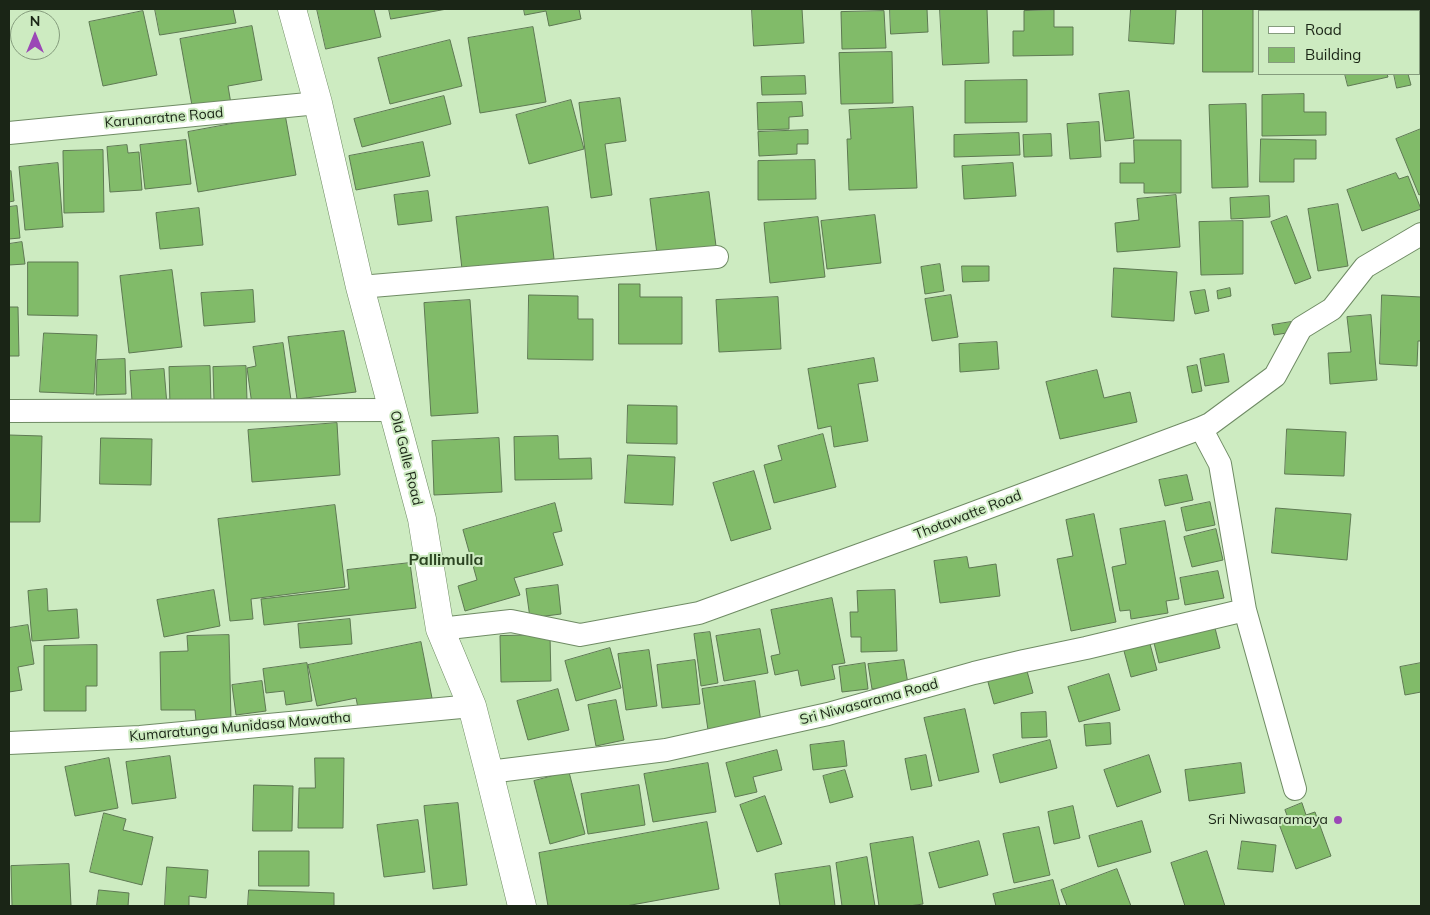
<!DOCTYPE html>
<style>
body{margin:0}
#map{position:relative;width:1430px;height:915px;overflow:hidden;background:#cdebc1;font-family:Mulish,sans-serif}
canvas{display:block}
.frame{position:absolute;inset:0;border:10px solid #1a2516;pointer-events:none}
.legend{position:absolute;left:1258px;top:10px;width:162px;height:65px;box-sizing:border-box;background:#cdebc1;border:1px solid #859c7d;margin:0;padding:6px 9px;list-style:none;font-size:15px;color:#1a2516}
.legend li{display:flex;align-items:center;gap:10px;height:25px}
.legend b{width:25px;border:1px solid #859c7d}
.north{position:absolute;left:10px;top:10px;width:50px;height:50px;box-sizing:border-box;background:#cdebc1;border:1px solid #859c7d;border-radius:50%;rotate:0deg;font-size:14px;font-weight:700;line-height:20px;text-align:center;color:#1a2516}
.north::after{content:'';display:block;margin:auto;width:18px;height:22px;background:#9b48b6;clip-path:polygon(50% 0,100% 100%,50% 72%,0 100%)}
</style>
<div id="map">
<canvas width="1430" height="915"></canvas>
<div class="frame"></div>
<ul class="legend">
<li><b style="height:6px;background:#fff"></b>Road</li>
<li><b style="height:14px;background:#81bb69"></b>Building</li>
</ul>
<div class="north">N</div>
</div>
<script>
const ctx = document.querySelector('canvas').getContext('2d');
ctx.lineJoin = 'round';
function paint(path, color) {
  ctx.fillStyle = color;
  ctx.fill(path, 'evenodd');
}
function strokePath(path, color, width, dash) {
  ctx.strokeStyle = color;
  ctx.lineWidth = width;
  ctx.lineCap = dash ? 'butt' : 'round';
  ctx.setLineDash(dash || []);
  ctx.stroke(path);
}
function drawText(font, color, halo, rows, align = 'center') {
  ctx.font = font + ' Mulish,sans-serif';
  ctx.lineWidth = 4;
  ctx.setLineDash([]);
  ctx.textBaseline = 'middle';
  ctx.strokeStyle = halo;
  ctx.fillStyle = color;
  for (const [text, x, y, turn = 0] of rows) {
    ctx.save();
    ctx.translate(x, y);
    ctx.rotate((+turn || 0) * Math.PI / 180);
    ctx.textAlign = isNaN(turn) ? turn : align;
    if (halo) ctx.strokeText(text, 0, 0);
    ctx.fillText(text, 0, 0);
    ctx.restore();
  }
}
const building = new Path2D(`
 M155,9H233L236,23L160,35Z
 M317,9H374L381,37L326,49Z
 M389,9H447L391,19Z
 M524,9H579L581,19L549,26L546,11L525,15Z
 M752,9H802L804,43L754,46Z
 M890,9H927L928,32L891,34Z
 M940,9H987L989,63L943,65Z
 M1131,9H1176L1174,44L1129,41Z
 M1203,9H1253V72H1203Z
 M1054,10V27H1073V55L1013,56V31H1024V11Z
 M143,11L157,75L103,86L89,22Z
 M884,11L886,48L842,49L841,12Z
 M1421,23V67H1419V24Z
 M252,26L262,80L228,86L231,104L193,111L180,39Z
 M533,27L546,102L480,113L468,38Z
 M450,40L462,86L390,104L378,58Z
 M892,52L893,103L841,104L839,53Z
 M1345,74H1387L1388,77L1348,86Z
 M1394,74H1408L1411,85L1397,88Z
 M805,76L806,94L762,95L761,77Z
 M1027,80V122L965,123V81Z
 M1129,91L1134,138L1105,141L1099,94Z
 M1304,94V112H1326V135L1262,136V95Z
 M444,96L451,124L362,147L354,119Z
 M620,98L626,141L605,144L612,195L591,198L579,103Z
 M571,100L584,149L529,164L516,115Z
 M802,102L803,116L789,117V129L758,130L757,103Z
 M1246,104L1248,187L1212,188L1209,105Z
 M913,107L917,188L849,190L847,139H851L849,110Z
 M285,114L296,175L198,192L188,132Z
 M1099,122L1101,157L1070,159L1067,124Z
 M1421,129V194L1419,195L1396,139Z
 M808,130V144H797V154L759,156L758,132Z
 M1019,133L1020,155L954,157V135Z
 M1051,134L1052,156L1024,157L1023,135Z
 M1261,139L1316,140V159H1294V182H1260Z
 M186,140L191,184L145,189L140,145Z
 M1134,140H1181V193H1144V183H1120V163H1134Z
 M423,142L430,176L356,190L349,156Z
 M127,145L128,153L139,152L142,190L110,192L107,147Z
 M103,150L104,212L64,213L63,151Z
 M815,160L816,199L758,200V161Z
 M58,163L63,227L25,230L19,167Z
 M1013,163L1016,196L964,199L962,166Z
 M11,171L14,201L9,202V172Z
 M1396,173L1399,179L1408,176L1421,209L1362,231L1347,190Z
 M428,191L432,221L398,225L394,195Z
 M709,192L716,246L657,254L650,199Z
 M1176,195L1180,247L1117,252L1115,223L1139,220L1137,199Z
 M1269,196L1270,217L1231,219L1230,198Z
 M1338,204L1348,266L1318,271L1308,209Z
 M17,206L20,238L9,239V207Z
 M548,207L554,259L462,269L456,217Z
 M199,208L203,245L160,249L156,213Z
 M875,215L881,263L827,269L821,221Z
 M1287,216L1311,278L1295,284L1271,222Z
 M818,217L825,277L770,283L764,223Z
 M1243,221V274L1201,275L1199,222Z
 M22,242L25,264L9,265V244Z
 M28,262H78V316L28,315Z
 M940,264L944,291L925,294L921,267Z
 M962,266H989V281L963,282Z
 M1114,268L1177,272L1174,321L1112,317Z
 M172,270L182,347L129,353L120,276Z
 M619,284H640V297H682V344H619Z
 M1230,288L1231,296L1218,299L1217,291Z
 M253,290L255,322L204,326L201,293Z
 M1205,290L1209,311L1195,314L1190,292Z
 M529,295L578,296V319H593V360L528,359Z
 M951,295L958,337L932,341L925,299Z
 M1382,295L1421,297V341H1418L1417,366L1380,364Z
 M778,297L781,349L719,352L716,300Z
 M470,300L478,413L431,416L424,303Z
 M9,307H18L19,356H9Z
 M1371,315L1377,380L1330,384L1328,353L1351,352L1347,317Z
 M1291,322L1293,332L1274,335L1272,325Z
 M344,331L356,392L297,399L288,337Z
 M44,333L97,335L94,394L40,392Z
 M997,342L999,369L960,372L959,344Z
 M283,343L291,400L252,405L247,368L256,366L253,347Z
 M1224,354L1229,382L1205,386L1200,359Z
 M874,358L878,381L858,384L868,441L834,447L831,426L818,429L808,369Z
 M125,359L126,394L96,395L97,360Z
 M1197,365L1202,391L1192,393L1187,367Z
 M210,366L211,405L170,406L169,367Z
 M246,366L247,401L214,402L213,367Z
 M164,369L167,405L132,401L130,371Z
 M1097,370L1104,398L1130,392L1137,422L1060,439L1046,382Z
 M628,405L677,406V444L627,443Z
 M337,423L340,475L252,482L248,430Z
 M1287,429L1346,432L1344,476L1285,474Z
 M823,434L836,487L774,503L764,465L782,460L778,446Z
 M9,435L42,436L40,522H9Z
 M558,436L559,459L591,458L592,479L515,480L514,437Z
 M101,438L152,439L151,485L100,484Z
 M499,438L502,492L434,495L432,441Z
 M628,455L675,457L673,505L625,503Z
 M754,471L771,529L731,541L713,483Z
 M1187,475L1193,500L1165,506L1159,480Z
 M1210,502L1215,525L1186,531L1181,508Z
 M555,503L562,531L553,533L563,565L514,578L520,595L465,611L458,586L477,580L463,530Z
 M335,505L345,587L251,599L253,619L230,621L218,519Z
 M1276,508L1351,514L1347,560L1272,553Z
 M1094,514L1116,622L1071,631L1057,559L1073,556L1066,520Z
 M1165,521L1179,599L1166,601L1168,613L1131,619L1130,610L1120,611L1112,567L1126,564L1120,529Z
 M1216,529L1223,560L1192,567L1184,537Z
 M967,557L969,568L996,564L1000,596L940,603L934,561Z
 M410,563L416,608L264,625L261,599L349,589L347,570Z
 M1218,571L1224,598L1185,605L1180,578Z
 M558,585L561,614L530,618L526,589Z
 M47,589L48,611L77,609L79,638L32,641L28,591Z
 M214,590L220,626L164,637L157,600Z
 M895,590L897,651L861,652V637H851L850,612H858L857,591Z
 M832,598L845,663L832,665L835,679L801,686L798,670L775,675L771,656L780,654L771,610Z
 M350,619L352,644L300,648L298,624Z
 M28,625L34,664L18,667L22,690L9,692V628Z
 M1215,628L1220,648L1159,663L1154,643Z
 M760,629L768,673L724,681L716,636Z
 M710,632L718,683L701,686L694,634Z
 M229,635L231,721H196L195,710H161L160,652L188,651L187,636Z
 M550,635L551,681L501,682L500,636Z
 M421,642L432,698L359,713L356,698L317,706L308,665Z
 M1150,644L1157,670L1131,677L1124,651Z
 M97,645V686H86V711H44V646Z
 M610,648L621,688L576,701L565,661Z
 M649,650L657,706L626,710L618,654Z
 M695,660L700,704L662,708L657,665Z
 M904,660L908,684L872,689L868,664Z
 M307,663L312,701L286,705L284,691L266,693L263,669Z
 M865,663L868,689L842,692L839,667Z
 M1421,663V692L1405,695L1400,667Z
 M1027,671L1033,693L994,704L988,682Z
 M1109,674L1120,710L1079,722L1068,687Z
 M262,681L266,711L236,715L232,685Z
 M755,681L761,722L708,730L702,689Z
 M558,689L569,730L528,740L517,701Z
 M616,700L624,740L596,746L588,705Z
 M965,709L979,772L939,781L924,718Z
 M1046,712L1047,737L1022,738L1021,713Z
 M1110,723L1111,744L1086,746L1084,725Z
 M1050,740L1057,768L1000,783L993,755Z
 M844,741L847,766L813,770L810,745Z
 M777,750L782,770L753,777L757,792L735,797L726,763Z
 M926,755L932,786L911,790L905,759Z
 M1149,755L1161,792L1117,807L1104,770Z
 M170,756L176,798L132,804L126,762Z
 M109,758L118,808L75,816L65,767Z
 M315,758H344L343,828H298L299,788H315Z
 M708,763L716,812L653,822L644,774Z
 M1241,763L1245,793L1189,801L1185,770Z
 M845,770L853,797L830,803L823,776Z
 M569,772L585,834L550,844L534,781Z
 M254,785L293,786L292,831H253Z
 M639,785L645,825L588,834L581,794Z
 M765,796L782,844L757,852L740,805Z
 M458,803L467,885L433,889L424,806Z
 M1302,803L1306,815L1315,812L1331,856L1296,869L1279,824L1289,821L1285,810Z
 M1073,806L1080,838L1054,844L1048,812Z
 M104,813L126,819L123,830L153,837L142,885L90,872Z
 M418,820L425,872L384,877L377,825Z
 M1142,821L1151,852L1098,867L1089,836Z
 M707,822L719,889L626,906H548L539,853Z
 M1039,827L1050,875L1014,883L1003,834Z
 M913,837L923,904L909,906H879L870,844Z
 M979,841L988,875L939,888L929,853Z
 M1242,841L1276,845L1273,872L1238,869Z
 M259,851H309V886H259Z
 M1207,851L1225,906H1185L1171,863Z
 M867,857L875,906H842L836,863Z
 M69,864L71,906H12L11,866Z
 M830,866L835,906H780L775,874Z
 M167,867L208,870L206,898L189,896V906H165Z
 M1117,869L1131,906H1067L1061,890Z
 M1053,880L1060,906H996L993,894Z
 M99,890L129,893L128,906H97Z
 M249,890L334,893V906H248Z`);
paint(building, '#81bb69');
strokePath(building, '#5e7953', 1);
const street = new Path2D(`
 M9,133L318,103
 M360,287L717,257
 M9,411L394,410
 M1201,428L1220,464L1245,610L1295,789
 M440,629L511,621L580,635L699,613L917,534L1201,428L1210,424L1275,376L1301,328L1332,309L1365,267L1421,234
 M9,743L140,737L472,706
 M489,772L666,750L828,714L974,673L1024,661L1086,648L1245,610`);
const highway = new Path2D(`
 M292,9L318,103L360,287L422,519L440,629L472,706L489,772L522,906`);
strokePath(street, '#6f8b64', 24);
strokePath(highway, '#6f8b64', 29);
strokePath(street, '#fff', 22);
strokePath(highway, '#fff', 28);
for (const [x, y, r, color] of [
 [1338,820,5,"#9b48b6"]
]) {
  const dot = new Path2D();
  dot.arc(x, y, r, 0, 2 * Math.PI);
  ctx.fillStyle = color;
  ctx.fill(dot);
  strokePath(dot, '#cdebc1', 2);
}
drawText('14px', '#1a2516', '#cdebc1', [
 ["Karunaratne Road",164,118,-5],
 ["Old Galle Road",406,458,76],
 ["Thotawatte Road",968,515,-21],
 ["Sri Niwasarama Road",869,702,-15],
 ["Kumaratunga Munidasa Mawatha",240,727,-5]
]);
drawText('14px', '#1a2516', '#cdebc1', [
 ["Sri Niwasaramaya",1328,820]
], 'right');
drawText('bold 16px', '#2b4421', '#cdebc1', [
 ["Pallimulla",446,560]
]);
</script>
